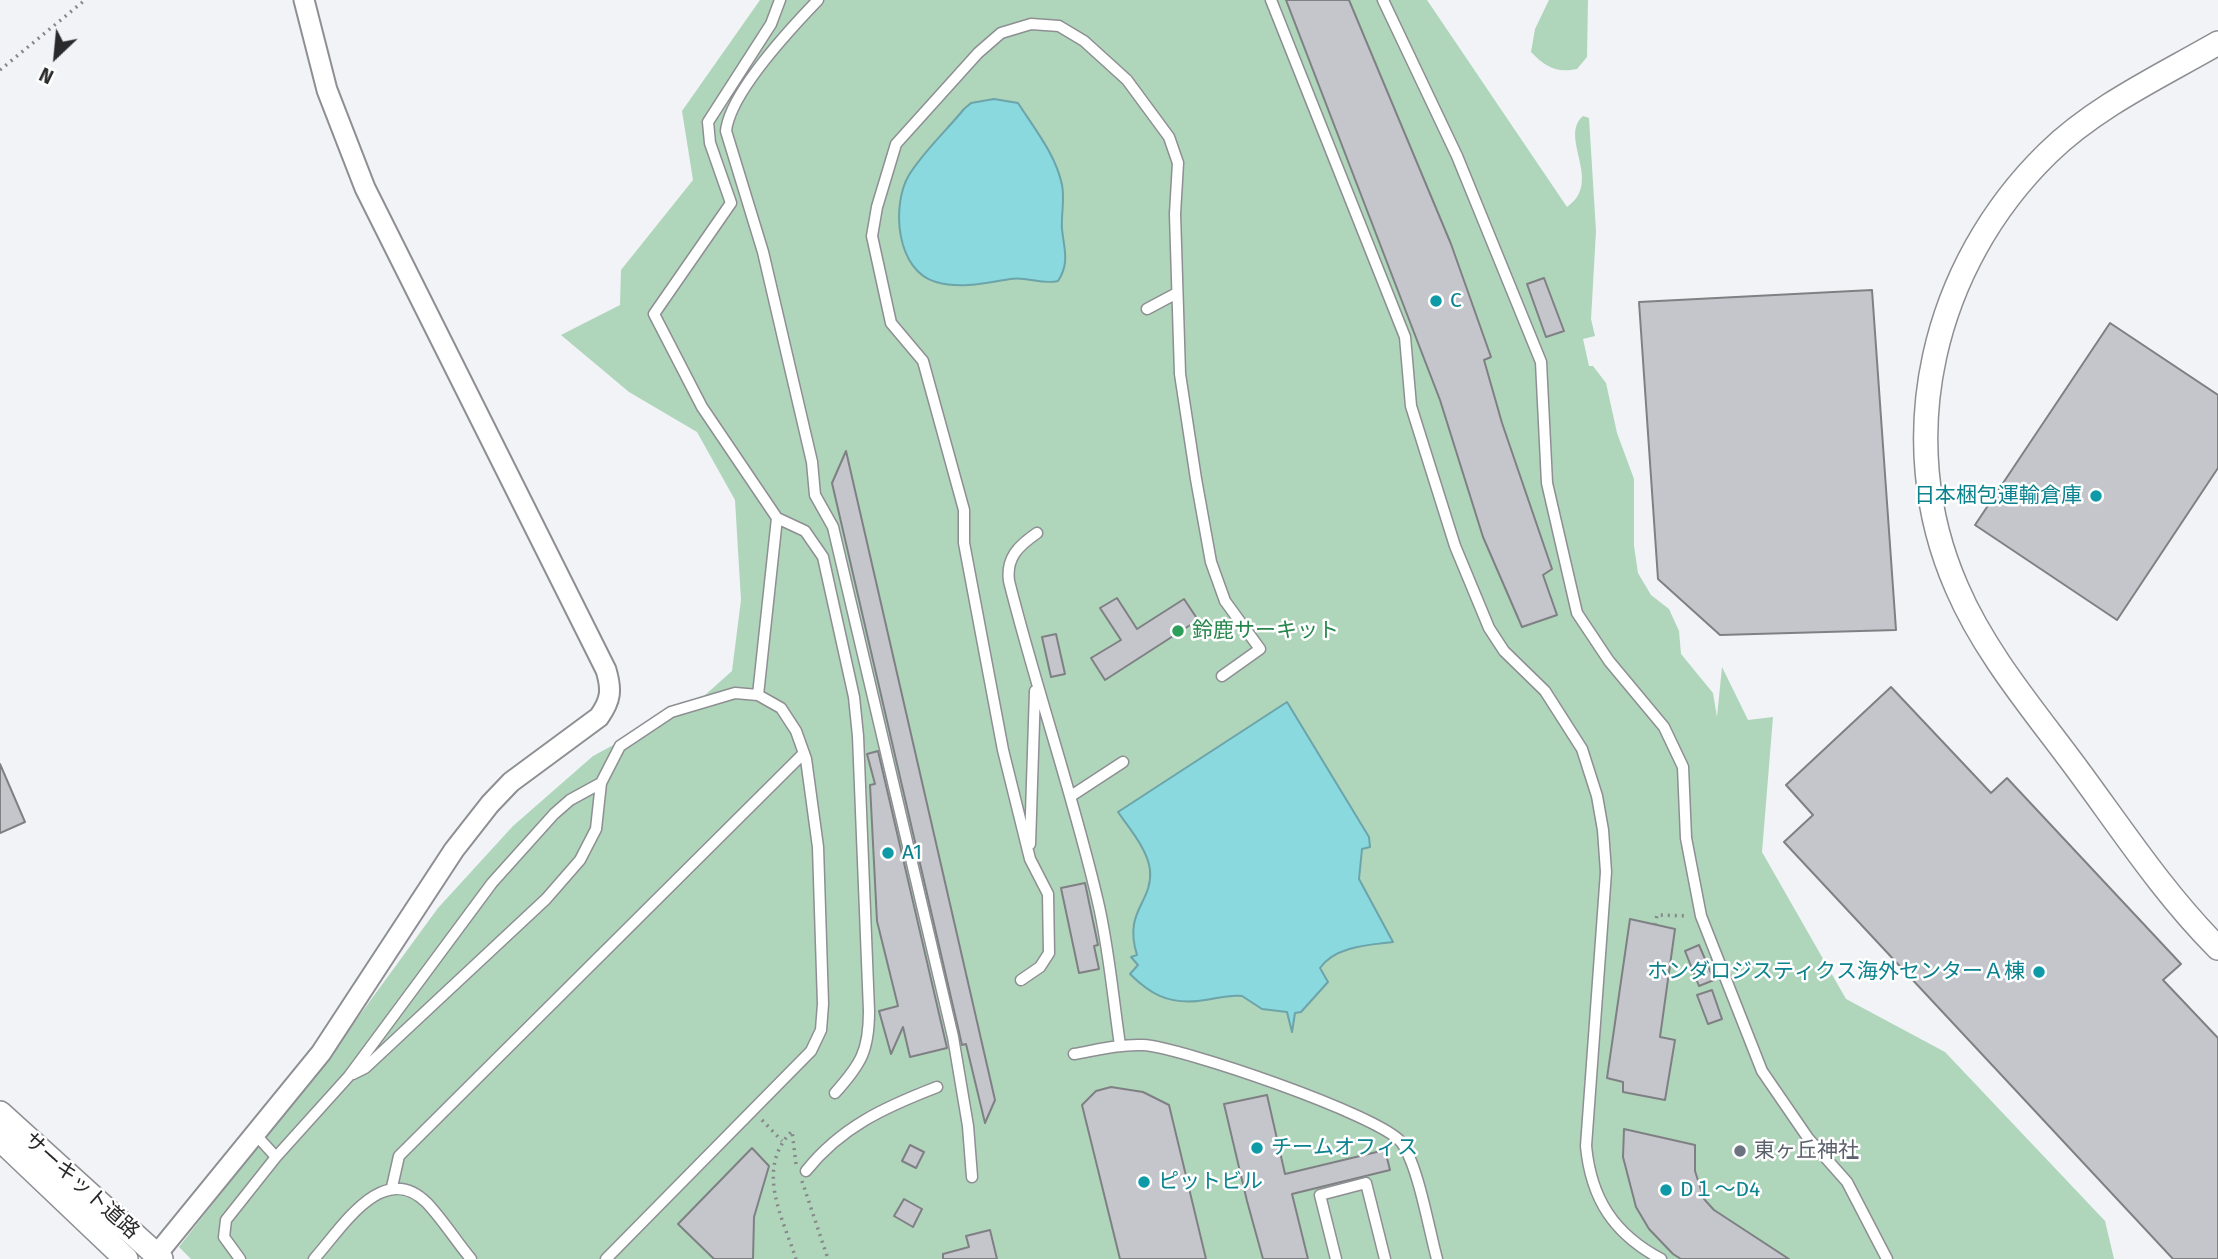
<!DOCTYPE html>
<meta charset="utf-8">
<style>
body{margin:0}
#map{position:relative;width:2218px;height:1259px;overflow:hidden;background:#f1f3f7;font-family:"Fira Sans",sans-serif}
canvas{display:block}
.north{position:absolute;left:21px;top:21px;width:70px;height:70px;-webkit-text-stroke:5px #fff;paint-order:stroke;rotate:206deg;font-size:19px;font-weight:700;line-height:28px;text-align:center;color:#2a2a2c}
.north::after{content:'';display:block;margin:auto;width:24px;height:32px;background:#2a2a2c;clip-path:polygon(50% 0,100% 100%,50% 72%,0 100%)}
</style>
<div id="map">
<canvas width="2218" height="1259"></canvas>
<div class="north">N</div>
</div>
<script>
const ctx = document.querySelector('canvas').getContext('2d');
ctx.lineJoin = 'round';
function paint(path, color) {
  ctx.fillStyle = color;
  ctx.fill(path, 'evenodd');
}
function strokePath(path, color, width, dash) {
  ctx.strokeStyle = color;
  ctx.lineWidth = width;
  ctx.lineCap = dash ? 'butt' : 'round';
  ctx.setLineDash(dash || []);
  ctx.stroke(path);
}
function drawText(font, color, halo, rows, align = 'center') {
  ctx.font = font + ' "Fira Sans","Noto Sans JP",sans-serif';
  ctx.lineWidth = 5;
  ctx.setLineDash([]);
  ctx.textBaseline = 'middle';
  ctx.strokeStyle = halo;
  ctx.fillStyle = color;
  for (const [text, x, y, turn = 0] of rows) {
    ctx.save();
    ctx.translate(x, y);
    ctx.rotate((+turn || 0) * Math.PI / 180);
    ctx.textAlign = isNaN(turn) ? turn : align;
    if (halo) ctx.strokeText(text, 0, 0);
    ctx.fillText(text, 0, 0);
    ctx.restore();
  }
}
paint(new Path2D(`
 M760,0H1427L1567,207C1604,182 1558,137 1583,116L1589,118L1596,231L1591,319L1595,336L1583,339L1589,366H1593L1606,383L1617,433L1634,479V546L1638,573L1651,595L1669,609L1679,631L1681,654L1713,693L1717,717L1722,667L1748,720L1773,717L1762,852L1846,999L1945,1052L2105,1221L2114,1259H191L179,1247L359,1016L438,908L513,826L593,756L704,696L732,671L741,600L735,500L697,432L629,392L561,335L620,305L621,270L693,180L682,111Z
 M1549,0H1588L1587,57L1577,69C1555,73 1546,67 1531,52L1535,29Z`), '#afd5bb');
const water = new Path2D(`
 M994,99L1018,103C1034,128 1056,155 1062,185C1065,199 1061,214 1062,229C1064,249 1070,263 1058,281C1041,285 1027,276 1010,279C986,283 961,289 936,282C896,271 891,205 909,175C923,152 946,131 964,109L971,103Z
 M1287,702L1369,837L1370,847L1362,849L1359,879L1393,942C1369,945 1335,946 1320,968L1328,982L1301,1012L1295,1013L1292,1032L1287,1012L1262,1009L1242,996C1227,994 1213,1000 1198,1001C1168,1004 1150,994 1130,974L1138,965L1131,957L1137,955C1123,910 1153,903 1150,870C1148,850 1129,828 1118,812Z`);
paint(water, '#89d9df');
strokePath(water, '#6ca4a9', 2);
const building = new Path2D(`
 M1286,0H1349L1451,244L1491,357L1484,360L1502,423L1552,569L1543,575L1557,615L1522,627L1483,537L1440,400Z
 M1544,278L1564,331L1546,337L1527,284Z
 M1872,290L1896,630L1720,635L1658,579L1639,302Z
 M2110,323L2218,395V468L2117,620L1975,525Z
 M846,451L995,1100L985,1123L966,1044L962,1045L832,483Z
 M1117,598L1137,629L1184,599L1198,620L1105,680L1091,658L1121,640L1100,608Z
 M1056,634L1065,674L1051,677L1042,637Z
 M1891,687L1991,793L2007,778L2181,964L2163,980L2218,1038V1259H2173L1784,842L1813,815L1786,785Z
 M878,751L947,1048L910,1057L903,1027L891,1054L879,1011L898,1006L877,921L870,785L875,784L867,754Z
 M0,764L25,822L0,833Z
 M1085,883L1098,945L1094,946L1099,969L1079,973L1061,888Z
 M1630,919L1675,929L1660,1037L1675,1040L1665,1100L1623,1092V1082L1607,1078Z
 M1699,945L1714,980L1699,986L1685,951Z
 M1712,990L1722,1019L1708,1024L1697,995Z
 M1111,1087L1143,1092L1169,1105L1206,1259H1120L1082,1105L1096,1091Z
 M1267,1095L1285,1174L1385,1150L1390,1170L1292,1194L1308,1259H1263L1247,1201L1224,1104Z
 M1624,1129L1695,1145V1171L1704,1199L1714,1210L1789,1259H1681L1673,1254L1649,1229L1636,1207L1623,1157Z
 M910,1145L924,1152L916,1168L902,1161Z
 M752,1148L769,1166L754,1217L753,1259H714L678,1224Z
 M904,1199L922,1209L913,1227L894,1216Z
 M990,1230L997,1259H943V1254L969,1247L966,1236Z`);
paint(building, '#c5c6cb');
strokePath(building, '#7f8084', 2);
const service = new Path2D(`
 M780,0L771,24L708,122L710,143L731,203L654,314L702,407L777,518L805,531L823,557L854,697L858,736L869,1011C869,1051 861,1064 835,1093
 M818,0C791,28 730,93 726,131L763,252L812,462L815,495L833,527L953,1037L968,1126L972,1177
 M1271,0L1405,337L1411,406L1455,546L1489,628L1504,651L1545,691L1582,749L1597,796L1603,830L1606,872L1586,1146C1591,1199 1614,1234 1661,1259
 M1383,0L1457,156L1541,362L1547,483L1577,613L1609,661L1664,727L1683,767L1686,838L1701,916L1762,1071L1808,1138L1847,1182L1887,1259
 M1147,309L1177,293
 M1037,533C1018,546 1006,558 1009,581C1036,689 1073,794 1098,902C1109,949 1113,998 1120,1045
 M758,695L777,518
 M1071,796L1123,762
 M1030,844L1035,691
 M1021,980L1040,967L1049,953L1048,894L1030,859L1003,750L964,543V510L923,361L891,323L872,236L877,207L896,144L978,53L1001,33L1031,24L1059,26L1084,41L1127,80L1169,137L1178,163L1175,214L1180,374L1196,479L1211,562L1225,601L1260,649L1222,676
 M1074,1054C1097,1050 1119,1044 1143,1045C1181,1047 1379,1115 1401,1142C1418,1164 1429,1230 1437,1259
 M353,1074L365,1068L546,899L580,860L596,829L601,783
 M276,1157L349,1076L492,883L554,814L570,800L601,783L620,746L671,712L735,693L758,695L781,708L796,731L806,759L818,847L823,1004L821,1030L811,1051L606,1259
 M806,1171C841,1127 885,1107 937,1087
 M392,1187L399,1156L804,753
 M240,1259L224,1237L226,1220L276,1157L256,1135
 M314,1259C342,1228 383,1159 427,1203C443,1220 456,1241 471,1259
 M1336,1259L1320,1195L1366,1183L1385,1259`);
const minor = new Path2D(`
 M153,1259L321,1053L454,850L490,804L511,782L599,717C611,700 612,690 606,670L365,188L327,90L304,0`);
const tertiary = new Path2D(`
 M2218,43C2161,76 2096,106 2048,153C1933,265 1891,438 1957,588C1984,651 2031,707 2072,762C2119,825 2162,892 2218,948
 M0,1113L161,1259
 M0,1139L126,1259`);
strokePath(service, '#8e8f93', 13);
strokePath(minor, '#8e8f93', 23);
strokePath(tertiary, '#8e8f93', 26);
strokePath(new Path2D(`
 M0,70L85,0
 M1655,925L1657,915L1688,916
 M762,1120L782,1141
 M796,1164L792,1131C755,1169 782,1216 796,1259
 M802,1181L828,1259`), '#86878a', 3.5, [2, 5]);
strokePath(service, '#fff', 10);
strokePath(minor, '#fff', 19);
strokePath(tertiary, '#fff', 23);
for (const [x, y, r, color] of [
 [1436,301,7,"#0f9aa8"],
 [2096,496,7,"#0f9aa8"],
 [1178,631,7,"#2e9e5b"],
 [888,853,7,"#0f9aa8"],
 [2039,972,7,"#0f9aa8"],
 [1257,1148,7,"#0f9aa8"],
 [1740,1151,7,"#6b7280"],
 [1144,1182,7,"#0f9aa8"],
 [1666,1190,7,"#0f9aa8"]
]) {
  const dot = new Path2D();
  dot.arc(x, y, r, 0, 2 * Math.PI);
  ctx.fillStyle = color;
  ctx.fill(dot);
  strokePath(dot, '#fff', 2.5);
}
drawText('21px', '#0d838f', '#fff', [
 ["C",1450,301],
 ["日本梱包運輸倉庫",2082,496,"right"],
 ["A1",902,853],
 ["ホンダロジスティクス海外センターＡ棟",2025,972,"right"],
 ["チームオフィス",1271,1148],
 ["ピットビル",1158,1182],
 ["D１～D4",1680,1190]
], 'left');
drawText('21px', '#27864d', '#fff', [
 ["鈴鹿サーキット",1192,631]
], 'left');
drawText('21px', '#5b616d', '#fff', [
 ["東ヶ丘神社",1754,1151]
], 'left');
drawText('21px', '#2a2a2c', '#fff', [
 ["サーキット道路",81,1186,42]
]);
</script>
